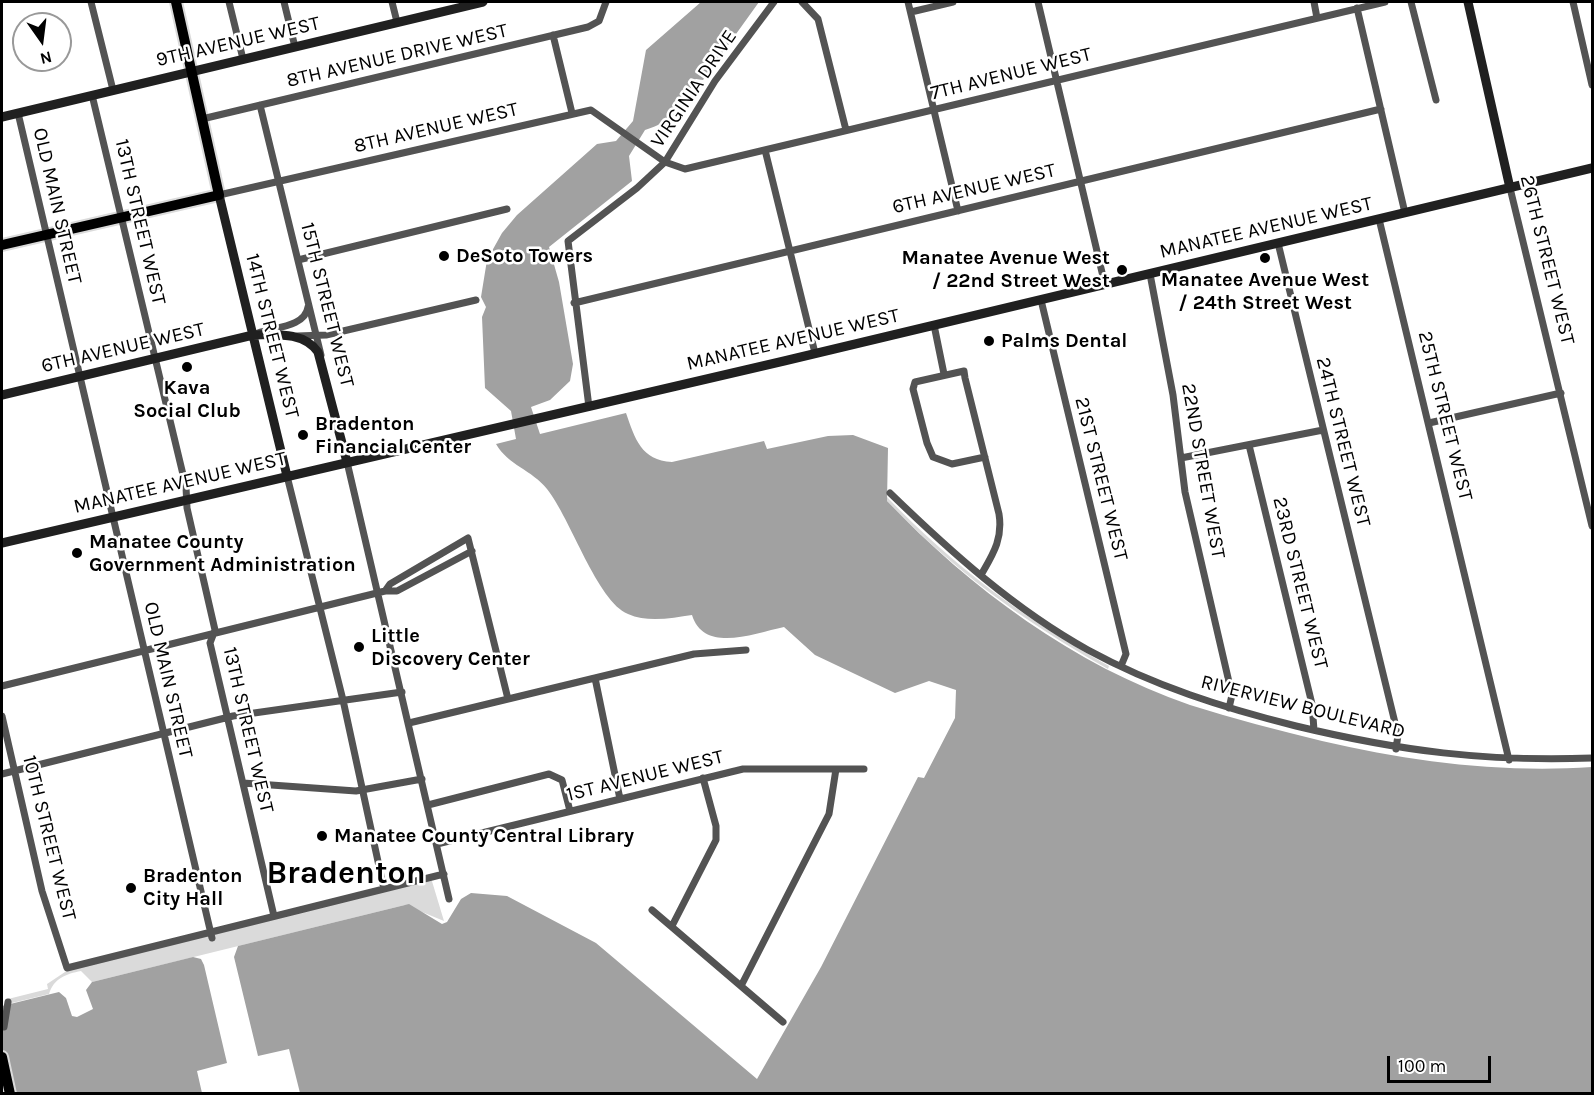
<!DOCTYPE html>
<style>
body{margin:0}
#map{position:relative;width:1594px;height:1095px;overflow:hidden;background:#fff;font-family:Karla,sans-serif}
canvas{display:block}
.frame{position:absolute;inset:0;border:3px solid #000;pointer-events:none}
.north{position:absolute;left:12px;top:12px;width:60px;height:60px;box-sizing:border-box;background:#fff;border:2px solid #999;border-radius:50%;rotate:166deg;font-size:16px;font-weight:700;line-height:24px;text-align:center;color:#000}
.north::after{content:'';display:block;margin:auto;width:21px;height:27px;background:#000;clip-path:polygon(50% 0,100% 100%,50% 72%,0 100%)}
.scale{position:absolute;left:1387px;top:1056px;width:104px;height:27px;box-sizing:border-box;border:3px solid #000;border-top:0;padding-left:8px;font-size:18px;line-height:21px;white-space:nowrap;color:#000;-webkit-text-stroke:4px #fff;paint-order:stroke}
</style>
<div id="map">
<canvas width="1594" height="1095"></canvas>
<div class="frame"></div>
<div class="north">N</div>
<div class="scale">100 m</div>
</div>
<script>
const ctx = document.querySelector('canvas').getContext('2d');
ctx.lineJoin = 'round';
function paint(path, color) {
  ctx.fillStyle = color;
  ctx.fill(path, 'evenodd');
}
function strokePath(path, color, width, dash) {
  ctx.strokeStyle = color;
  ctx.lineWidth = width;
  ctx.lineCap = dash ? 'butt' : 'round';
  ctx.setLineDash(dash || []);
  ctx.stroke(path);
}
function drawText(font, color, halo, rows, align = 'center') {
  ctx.font = font + ' Karla,sans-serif';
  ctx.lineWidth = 5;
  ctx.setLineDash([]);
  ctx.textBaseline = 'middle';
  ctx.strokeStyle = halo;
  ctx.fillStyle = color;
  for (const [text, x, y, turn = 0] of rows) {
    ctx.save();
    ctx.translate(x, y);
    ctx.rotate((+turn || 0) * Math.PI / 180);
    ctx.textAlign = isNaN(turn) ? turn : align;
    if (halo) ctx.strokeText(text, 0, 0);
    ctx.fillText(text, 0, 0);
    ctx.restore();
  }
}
paint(new Path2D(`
 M887,497C953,566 1026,620 1109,666L1108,669C1023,621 954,571 887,501Z
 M431,878L444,921L405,905L92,982L81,971C66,974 54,978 49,994L12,1003L2,1019L8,999L48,989L47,984L68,970Z`), '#dadada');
paint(new Path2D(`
 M701,2H759L703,80L696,79L690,83L693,97L681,115C668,119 659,126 645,130L629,156L632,181L549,247L559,282L573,364L570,381L550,400L531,407L540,434L626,413C635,439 641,460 672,462L764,441L767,449L828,436L853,435L888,448L887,501C971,589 1074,665 1190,705C1234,719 1278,730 1322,741C1411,762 1501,773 1592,767V1093H300L289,1049L258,1056L234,957L238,946L409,904L442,924L447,922L461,899L471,893L507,896L596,943L757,1079L821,967L918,777L924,778L955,718L956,690L929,681L895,693L815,655L784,627C755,633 704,654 692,615C672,618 648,623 628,614C597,601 571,519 547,489C532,470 508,465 496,444L516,439L511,411L485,388L482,317L486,307L481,297L487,260L502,233L517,215L597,144L616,141L633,121L646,50Z
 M193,957L201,959L204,965L227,1063L197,1071L202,1093L2,1094V1006L59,992L66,998L72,1016L77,1017L93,1009L86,990L92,982Z`), '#a1a1a1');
const primary = new Path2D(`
 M2,245L219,195L176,2
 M2,1057L10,1094`);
strokePath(primary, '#dbdbdb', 14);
strokePath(new Path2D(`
 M91,2L113,90
 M229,2L243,59
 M284,2L295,47
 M392,2L397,22
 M802,2L818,19L846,130
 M908,2L958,211
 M1038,2L1105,285
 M1314,2L1317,18
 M1411,2L1436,100
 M1573,2L1592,85
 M1357,8L1405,213
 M911,12L953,2
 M553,35L572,113
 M92,95L186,487L187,508L215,630L210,643L274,916
 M260,105L321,355
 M18,113L212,938
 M202,119L588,27L599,21L606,2
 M765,150L815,353
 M1510,188L1592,526
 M219,195L591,110L665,162L685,169L1385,2
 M1379,219L1509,760
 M1278,243L1398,735L1396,749
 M298,260L507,209
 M1150,274L1173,395L1185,492L1232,695L1229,708
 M1041,300L1126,654L1121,666
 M574,303L1381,109
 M934,325L944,374
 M258,333C275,327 305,327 308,307
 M297,336L326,335L476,300
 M589,407L568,241L637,188L665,162L715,81L774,2
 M1429,423L1561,393
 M1249,445L1312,704L1314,730
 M1181,458L1323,430
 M347,462L449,899
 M287,476L343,700L384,889
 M890,493C951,552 1014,609 1088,650C1154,686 1224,708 1296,726C1400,751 1486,762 1592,758
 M981,575C993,554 1003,539 999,514L965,378L964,371L915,382L913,389L927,443L933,457L952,464L985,457
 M385,591L390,584L468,538L508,699
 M595,678L620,799
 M2,686L385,591H397L472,551
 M2,716L42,891L67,968L444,874
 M409,723L694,654L746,650
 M2,774L233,716L402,692
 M243,783L356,791L422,779
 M428,805L549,774L562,780L570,811
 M437,844L743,769H864
 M652,910L783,1022
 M672,926L716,840V826L703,778
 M741,986L829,814L836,769
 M4,1027L8,1002`), '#535353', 7);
strokePath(new Path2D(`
 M1468,2L1510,188
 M2,117L483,2
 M219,195L287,476
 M2,395L253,335C275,335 303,331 318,352L347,462
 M2,543L784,361L1592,168`), '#202020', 9);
strokePath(primary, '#000', 10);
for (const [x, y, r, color] of [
 [444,256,6,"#000"],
 [1265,258,6,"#000"],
 [1122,270,6,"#000"],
 [989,341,6,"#000"],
 [187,367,6,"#000"],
 [303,435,6,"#000"],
 [77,553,6,"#000"],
 [359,647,6,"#000"],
 [322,836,6,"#000"],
 [131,888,6,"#000"]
]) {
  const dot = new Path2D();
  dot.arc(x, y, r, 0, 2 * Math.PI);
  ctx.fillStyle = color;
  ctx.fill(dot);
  strokePath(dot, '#fff', 2);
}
drawText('20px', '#000', '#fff', [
 ["9TH AVENUE WEST",238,42,-13],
 ["8TH AVENUE DRIVE WEST",397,56,-13],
 ["7TH AVENUE WEST",1011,74,-14],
 ["VIRGINIA DRIVE",694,89,-56],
 ["8TH AVENUE WEST",436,128,-13],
 ["6TH AVENUE WEST",974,189,-13],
 ["OLD MAIN STREET",57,206,77],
 ["13TH STREET WEST",140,222,77],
 ["MANATEE AVENUE WEST",1266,228,-13],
 ["26TH STREET WEST",1547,260,76],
 ["15TH STREET WEST",327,305,76],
 ["14TH STREET WEST",272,336,76],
 ["MANATEE AVENUE WEST",793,340,-13],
 ["6TH AVENUE WEST",123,348,-13],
 ["25TH STREET WEST",1445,416,76],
 ["24TH STREET WEST",1343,442,76],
 ["22ND STREET WEST",1203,471,80],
 ["21ST STREET WEST",1101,479,76],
 ["MANATEE AVENUE WEST",180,483,-13],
 ["23RD STREET WEST",1300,583,76],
 ["OLD MAIN STREET",168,680,77],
 ["RIVERVIEW BOULEVARD",1303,707,14],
 ["13TH STREET WEST",248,730,77],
 ["1ST AVENUE WEST",645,776,-14],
 ["10TH STREET WEST",49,838,76]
]);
drawText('bold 20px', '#000', '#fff', [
 ["DeSoto Towers",456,256],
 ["Manatee Avenue West",1110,258,"right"],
 ["/ 22nd Street West",1110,281,"right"],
 ["Manatee Avenue West",1265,280,"center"],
 ["/ 24th Street West",1265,303,"center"],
 ["Palms Dental",1001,341],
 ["Kava",187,388,"center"],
 ["Social Club",187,411,"center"],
 ["Bradenton",315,424],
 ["Financial Center",315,447],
 ["Manatee County",89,542],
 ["Government Administration",89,565],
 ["Little",371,636],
 ["Discovery Center",371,659],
 ["Manatee County Central Library",334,836],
 ["Bradenton",143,876],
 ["City Hall",143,899]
], 'left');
drawText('bold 32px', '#000', '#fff', [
 ["Bradenton",346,874]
]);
</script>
